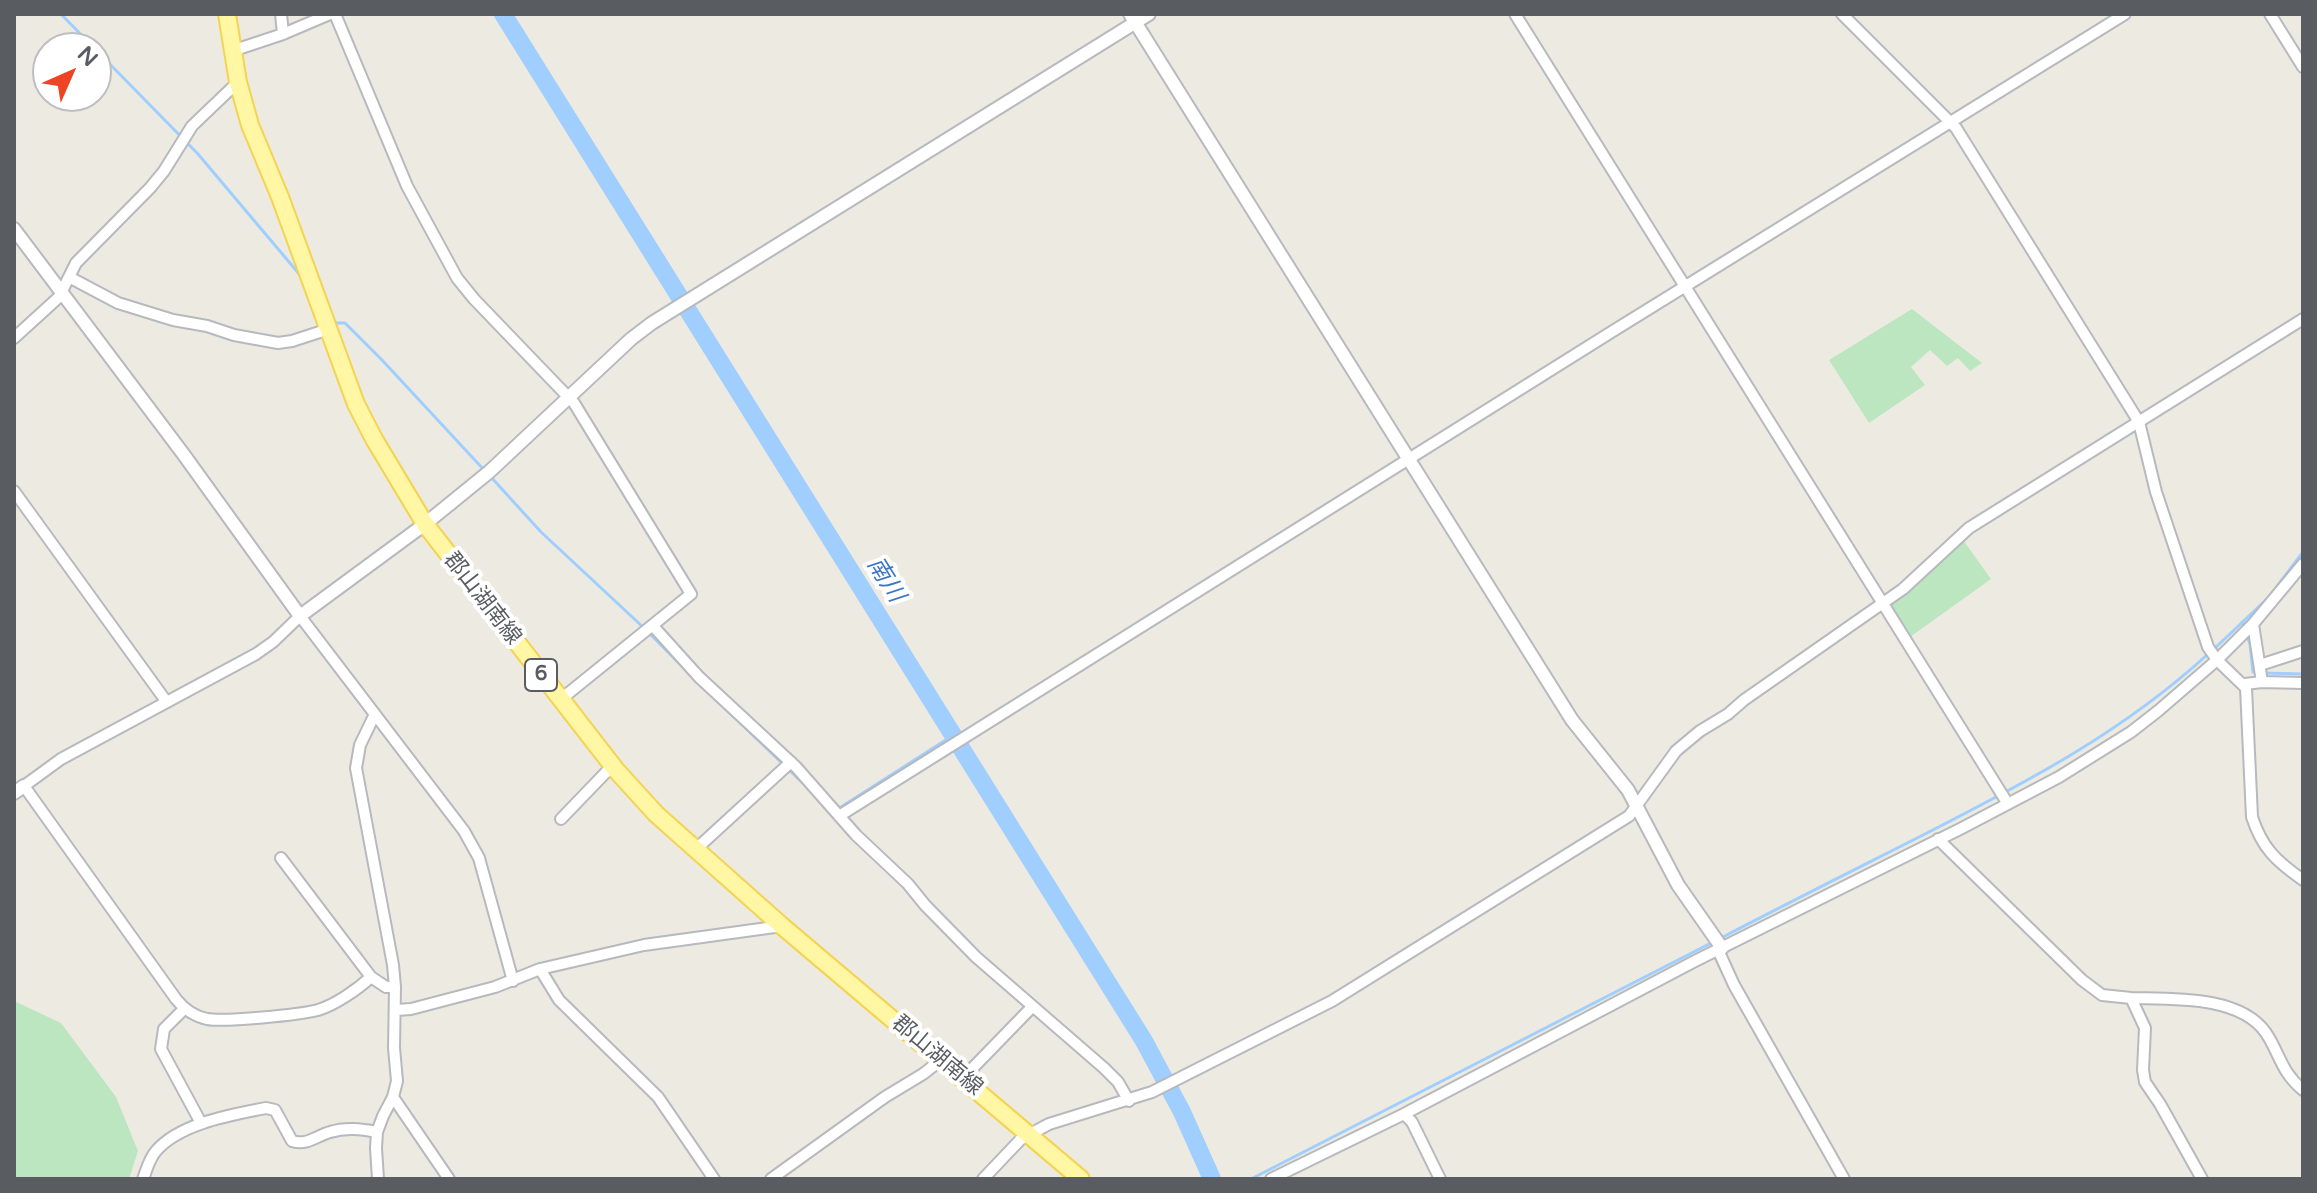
<!DOCTYPE html>
<meta charset="utf-8">
<style>
body{margin:0}
#map{position:relative;width:2317px;height:1193px;overflow:hidden;background:#edebe1;font-family:"Varela Round",sans-serif}
canvas{display:block}
.frame{position:absolute;inset:0;border:16px solid #595d62;pointer-events:none}
.north{position:absolute;left:32px;top:32px;width:80px;height:80px;box-sizing:border-box;background:#fff;border:2px solid #bdbec0;border-radius:50%;rotate:45deg;font-size:22px;font-weight:700;line-height:32px;text-align:center;color:#595d62}
.north::after{content:'';display:block;margin:auto;width:28px;height:36px;background:#ee4426;clip-path:polygon(50% 0,100% 100%,50% 72%,0 100%)}
</style>
<div id="map">
<canvas width="2317" height="1193"></canvas>
<div class="frame"></div>
<div class="north">N</div>
</div>
<script>
const ctx = document.querySelector('canvas').getContext('2d');
ctx.lineJoin = 'round';
function paint(path, color) {
  ctx.fillStyle = color;
  ctx.fill(path, 'evenodd');
}
function strokePath(path, color, width, dash) {
  ctx.strokeStyle = color;
  ctx.lineWidth = width;
  ctx.lineCap = dash ? 'butt' : 'round';
  ctx.setLineDash(dash || []);
  ctx.stroke(path);
}
function drawText(font, color, halo, rows, align = 'center') {
  ctx.font = font + ' "Varela Round","Noto Sans JP",sans-serif';
  ctx.lineWidth = 8;
  ctx.setLineDash([]);
  ctx.textBaseline = 'middle';
  ctx.strokeStyle = halo;
  ctx.fillStyle = color;
  for (const [text, x, y, turn = 0] of rows) {
    ctx.save();
    ctx.translate(x, y);
    ctx.rotate((+turn || 0) * Math.PI / 180);
    ctx.textAlign = isNaN(turn) ? turn : align;
    if (halo) ctx.strokeText(text, 0, 0);
    ctx.fillText(text, 0, 0);
    ctx.restore();
  }
}
paint(new Path2D(`
 M1912,309L1982,363L1970,371L1958,358L1947,366L1930,350L1911,367L1925,385L1869,423L1829,360Z
 M1963,540L1991,579L1910,637L1890,606L1892,602Z
 M14,1001L61,1023L116,1097L138,1151L129,1179H14Z`), '#bce6bf');
strokePath(new Path2D(`
 M61,14L94,48
 M96,50L198,154L300,275
 M331,316L336,323H345L382,360L485,471
 M490,476L541,532L644,628
 M2242,622L2250,644L2253,672H2257
 M649,633L686,670
 M2214,649L2269,597L2303,552
 M2265,673L2303,674
 M709,693L810,790
 M841,807L952,736
 M1723,937C1790,902 1858,868 1925,834C2027,782 2123,732 2208,654
 M1251,1179L1713,942`), '#9fceff', 3);
strokePath(new Path2D(`
 M503,14L1144,1041L1182,1112L1212,1179`), '#9fceff', 18);
const minor = new Path2D(`
 M281,14L283,34
 M335,14L407,186L457,278L474,299L574,403L691,594L560,700
 M1515,14L2008,804
 M1842,14L1956,128L2134,414L2139,422L2156,492L2208,647L2217,660L2246,688L2252,817C2262,848 2276,861 2303,880
 M2270,14L2303,67
 M232,51L283,34L330,14
 M69,277L118,303L173,320L207,326L234,335L278,343L292,341L329,329
 M14,338L59,297L76,263L150,188L164,171L192,126L238,82
 M14,491L166,701
 M2253,624L2262,682
 M653,626L699,677L796,767L856,835L908,884L925,905L976,957L1104,1068L1118,1082L1129,1101
 M2260,665L2303,651
 M2245,684L2262,682L2303,683
 M375,714L360,745L356,768L393,965L395,987L394,1048L397,1081L393,1097L383,1116L377,1132L376,1148L378,1179
 M839,816L1613,331L2125,14
 M561,819L612,766
 M1938,839L2082,980L2102,995L2131,998L2145,1028L2143,1070L2145,1082L2160,1104L2202,1179
 M695,850L791,762
 M281,858L371,977L386,987H395
 M1718,950L1734,985L1844,1179
 M540,969L559,1000L658,1097L714,1179
 M371,977C358,989 335,1005 318,1010C298,1015 226,1022 207,1019C193,1016 184,1009 176,999L24,786L61,759L256,654L273,642L300,616L464,831L479,858L513,981
 M2131,998C2171,999 2240,995 2266,1033C2280,1054 2281,1072 2303,1090
 M184,1009L164,1029L161,1049L201,1123
 M396,1010L411,1009L495,987L540,969L644,945L782,926
 M963,1078L1032,1007
 M393,1097L449,1179
 M1404,1114L1412,1122L1440,1179
 M143,1179C147,1169 149,1159 156,1151C180,1123 232,1115 266,1108L275,1110L292,1141C307,1146 316,1136 330,1132C346,1127 361,1129 377,1132
 M771,1179L885,1097L923,1074L941,1060
 M983,1179L1021,1139L1049,1124L1152,1092L1332,1001L1629,816L1676,751L1700,731L1728,714L1744,700L1903,589L1969,528L2303,319
 M1271,1179L1404,1114L1695,961L1962,828L2059,777L2131,732L2158,711L2217,660L2253,624L2303,564`);
const tertiary = new Path2D(`
 M1130,14L1572,720L1628,790L1678,885L1722,948
 M14,229L184,455L300,616L425,524L489,472L631,339L652,323L1149,14
 M14,793L24,786`);
const primary = new Path2D(`
 M227,14L238,82L250,125L280,197L356,404L374,439L425,524L616,770L656,814L782,926L1081,1179`);
strokePath(minor, '#b6b9be', 14);
strokePath(tertiary, '#b6b9be', 16);
strokePath(primary, '#f5d352', 20);
strokePath(minor, '#fff', 10);
strokePath(tertiary, '#fff', 12);
strokePath(primary, '#fff7a4', 16);
for (const [x, y, w] of [
 [541,675,32]
]) {
  const box = new Path2D();
  box.roundRect(x - w / 2, y - 16, w, 32, 6);
  ctx.fillStyle = '#fff';
  ctx.fill(box);
  strokePath(box, '#595d62', 2);
}
drawText('bold 20px', '#595d62', null, [
 ["6",541,675]
]);
drawText('22px', '#595d62', '#fff', [
 ["郡山湖南線",482,599,52],
 ["郡山湖南線",937,1056,40]
]);
drawText('italic 24px', '#3e76c6', '#fff', [
 ["南川",885,580,58]
]);
</script>
